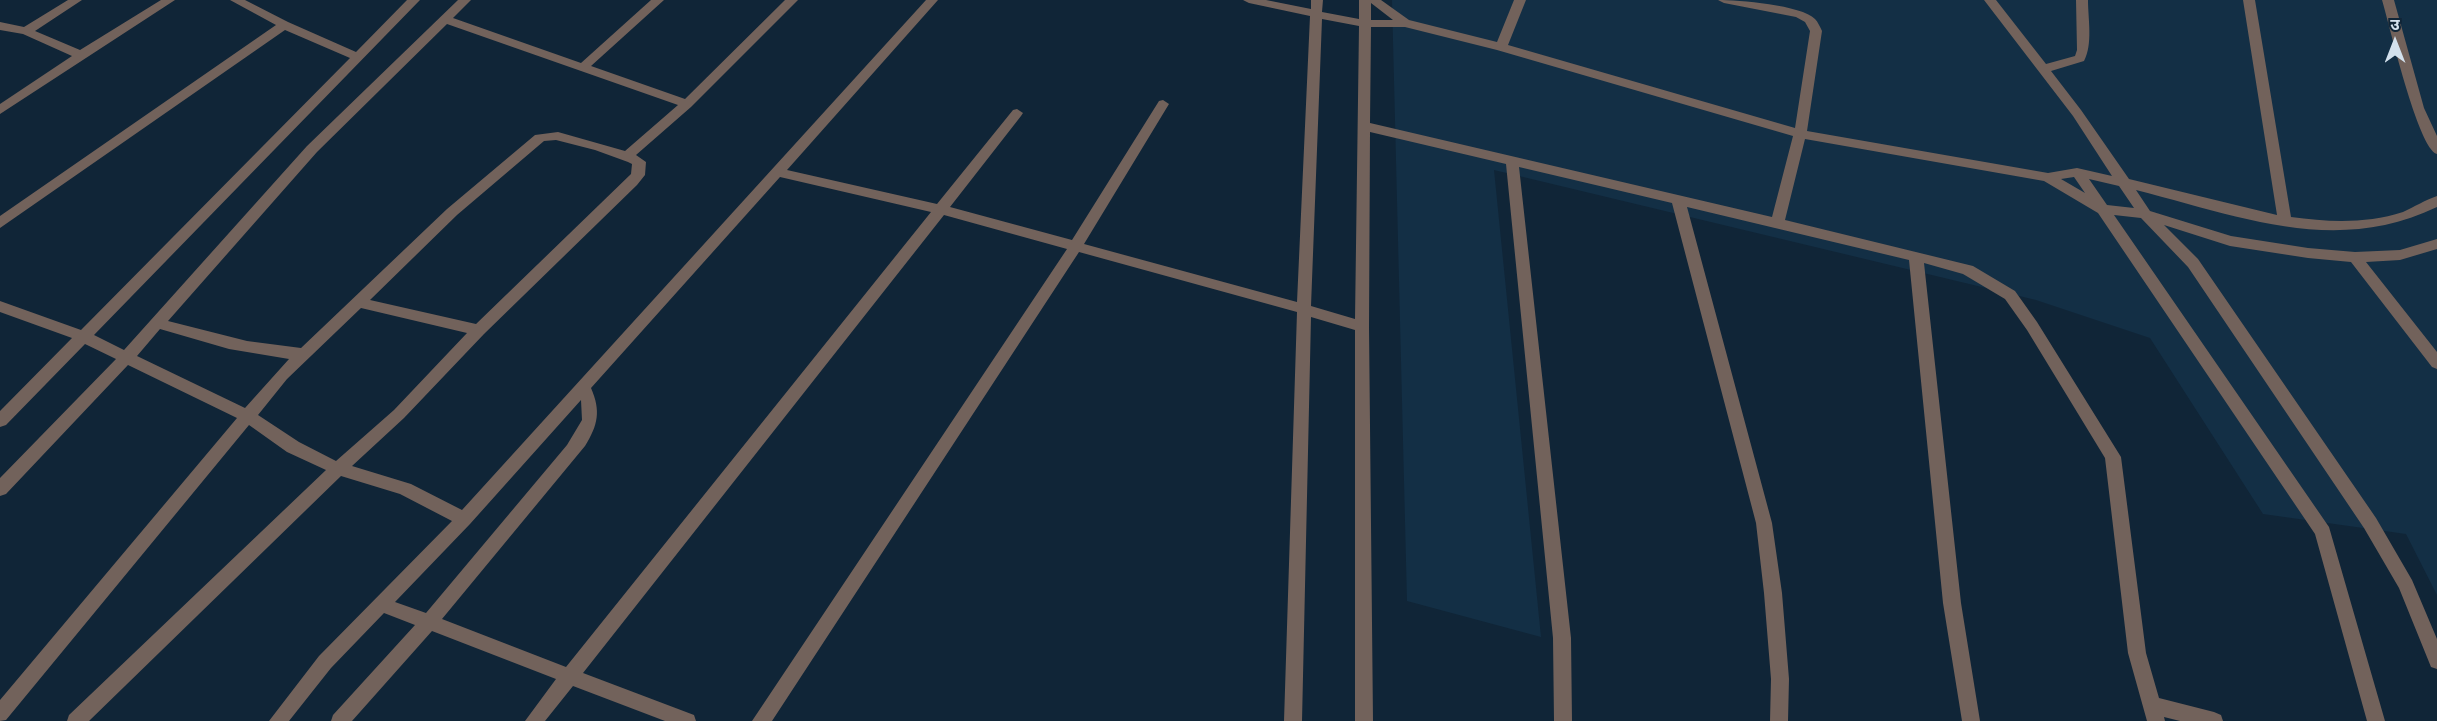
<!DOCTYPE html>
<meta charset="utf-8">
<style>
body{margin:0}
#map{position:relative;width:2437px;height:721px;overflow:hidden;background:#102537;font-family:Commissioner,"Noto Sans Devanagari",sans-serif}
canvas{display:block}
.north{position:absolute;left:2365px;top:12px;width:60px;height:60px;-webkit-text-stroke:4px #102537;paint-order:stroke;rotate:0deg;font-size:16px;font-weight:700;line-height:24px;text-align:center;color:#d3e1ed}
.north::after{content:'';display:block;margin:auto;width:21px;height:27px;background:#d3e1ed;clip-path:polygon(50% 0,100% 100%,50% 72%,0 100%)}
</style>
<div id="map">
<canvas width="2437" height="721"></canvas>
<div class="north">उ</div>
</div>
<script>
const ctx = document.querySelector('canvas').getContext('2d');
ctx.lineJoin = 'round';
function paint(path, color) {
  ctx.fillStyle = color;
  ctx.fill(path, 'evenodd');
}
paint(new Path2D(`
 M1392,0H2437V595L2406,534L2263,514L2150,338L2036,300L1494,170L1541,637L1407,601Z`), '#132f45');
paint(new Path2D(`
 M68,0H82L35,31L80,50L161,0H175L0,114V104L72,56L23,34L0,30V22L24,27Z
 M230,0H245L288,22L356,52L407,0H420L94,335L124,350L307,146L458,0H471L453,18L581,63L651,0H664L591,66L685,99L785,0H798L691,107L636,155L646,162L645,175L637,185L484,334L404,418L352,466L411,484L462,510L926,0H938L787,170L937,204L1013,110L1017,109L1023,113L1021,116L950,207L1072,240L1159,101L1163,100L1169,104L1084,244L1297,302L1310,16L1249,3L1243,0H1266L1311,9V0H1323L1322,12L1359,19V0H1381L1409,20L1497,42L1514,0H1526L1508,45L1795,128L1810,31L1805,22L1796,17L1724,3L1718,0C1738,0 1802,5 1815,19C1818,22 1820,27 1822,31L1807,131L2048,173L2077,168L2112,176L2073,116L1984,0H1996L2046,64L2075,56L2077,50L2076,0H2088C2088,19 2093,44 2084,61L2051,71L2081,110L2129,179L2277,215L2243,0H2255L2291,217C2328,222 2366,224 2403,212C2414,207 2425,200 2437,196V207C2335,256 2239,216 2136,190L2150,211L2231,236L2308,248L2355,252L2400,250L2437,239V249L2400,260L2366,262L2437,352V369L2432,367L2351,262L2308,258L2230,246L2164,225L2198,259L2376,518L2412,580L2437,639V669L2431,667L2399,588L2364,528L2188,267L2141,218L2114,215L2329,527L2385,721H2367L2315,534L2098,213L2044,181L1805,139L1785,220L1973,266L2015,291L2037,322L2121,457L2146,653L2159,698L2214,712L2221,715L2223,721H2180L2164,717L2165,721H2147L2128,653L2105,458L2027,330L2005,299L1963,274L1924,263L1961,603L1980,721H1962L1943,603L1909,260L1687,207L1772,523L1782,593L1789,679L1788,721H1770L1771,679L1764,593L1756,523L1672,203L1519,167L1571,638L1572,721H1554L1553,638L1506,164L1370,132L1369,327L1373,721H1355V330L1311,317L1302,721H1284L1297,312L1079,252L772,721H752L1067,249L944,215L583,673L694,715L696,721H665L573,686L545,721H525L556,679L432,631L352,721H331L333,715L415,625L384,613L331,668L289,721H269L319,656L452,521L400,494L341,476L89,721H67L69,715L326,470L287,452L249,425L6,720L0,721V700L237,418L128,365L6,494L0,496V478L116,359L85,344L6,425L0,427V411L72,338L0,312V301L81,330L350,58L285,30L0,228V216L276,25ZM1371,3L1393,20H1371ZM1322,19L1359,26L1355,319L1311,306ZM447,24L678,105L625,151L558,132L535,135L447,209L301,348L247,341L168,321L317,152ZM1371,27H1405L1497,50L1793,136L1772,217L1370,123ZM556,140L595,150L628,162L632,164L631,174L476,324L370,300L457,215L544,141ZM780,177L931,212L566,667L442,619L585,446C598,425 601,411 591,388ZM2074,177L2085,193L2061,179ZM2089,179L2119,186L2134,208L2107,205ZM361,308L467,333L394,410L336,461L299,442L258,415L287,379ZM160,329L229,349L289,359L245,408L137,356ZM581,400L582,420L567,445L426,613L395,602L470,524Z
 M2382,0H2394L2424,108L2437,136V154C2418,149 2389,23 2382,0Z`), '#72625b');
</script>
